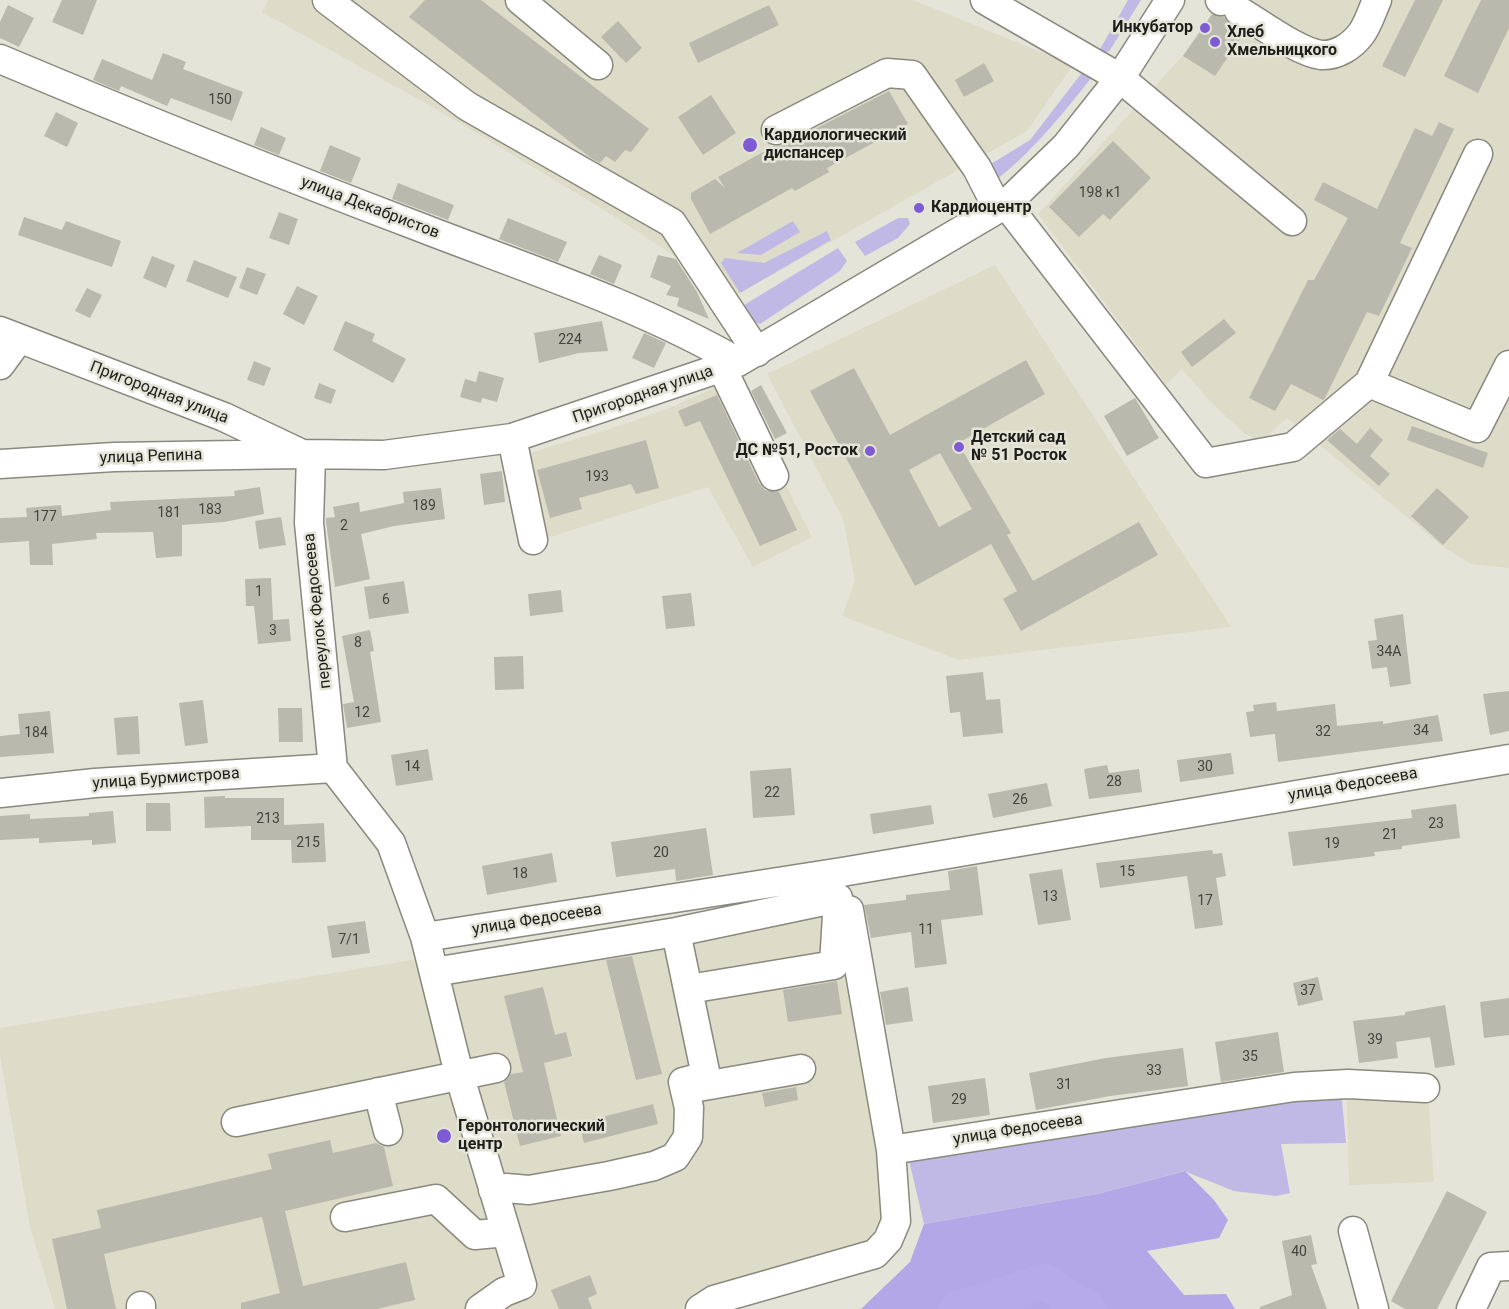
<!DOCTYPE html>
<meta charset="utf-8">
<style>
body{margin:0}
canvas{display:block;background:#e5e4d8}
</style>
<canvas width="1509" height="1309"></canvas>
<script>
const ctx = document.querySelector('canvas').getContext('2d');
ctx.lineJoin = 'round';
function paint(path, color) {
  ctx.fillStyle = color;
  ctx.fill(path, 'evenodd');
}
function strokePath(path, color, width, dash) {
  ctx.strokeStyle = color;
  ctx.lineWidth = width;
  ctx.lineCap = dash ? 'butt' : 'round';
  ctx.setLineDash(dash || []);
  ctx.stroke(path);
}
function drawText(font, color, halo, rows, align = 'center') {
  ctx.font = font + ' Roboto,sans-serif';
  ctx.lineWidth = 5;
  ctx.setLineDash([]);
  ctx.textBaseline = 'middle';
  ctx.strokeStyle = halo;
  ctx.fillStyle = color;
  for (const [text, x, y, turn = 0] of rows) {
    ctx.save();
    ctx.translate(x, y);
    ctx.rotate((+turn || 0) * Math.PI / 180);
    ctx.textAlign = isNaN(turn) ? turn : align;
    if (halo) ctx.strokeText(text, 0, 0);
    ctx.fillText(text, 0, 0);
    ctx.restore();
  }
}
paint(new Path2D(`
 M268,0H913L1073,65L1027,131L735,296L609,213L450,117L262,12Z
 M1235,0H1509V568L1471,564L1443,547L1287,418L1261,441L1245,434L1213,404L1182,369L1166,384L1038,214L1188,50L1196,51Z
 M995,265L1231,627L959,660L842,616L855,581L843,519L767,374Z
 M732,379L812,537L753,567L708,487L547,538L526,454L613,428L672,407Z
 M829,891L838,898L886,1217L877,1238L709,1289L680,1309H55L30,1227L0,1055V1028Z
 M1428,1094L1434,1182L1349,1185L1347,1098Z`), '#dddcc8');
paint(new Path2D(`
 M1128,0H1141L1110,50L1105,54L1099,51Z
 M1084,70L1092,77C1060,117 1035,149 995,181L986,167L1030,140Z
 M898,218H908L910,224L898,238L865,256L855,242Z
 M793,221L800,232L761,255L737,253Z
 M827,231L831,240L740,293L721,263L725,258L764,263Z
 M838,248L847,261L840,271L760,324L748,320L742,311L744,305Z
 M1341,1090L1346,1143L1281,1144L1290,1193L1276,1196L1234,1191L1184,1171L1098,1194L924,1224L908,1156Z`), '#c1b9e5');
paint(new Path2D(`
 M1185,1171L1214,1200L1228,1220L1219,1238L1147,1251L1184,1295L1226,1294L1235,1309H861L910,1262L924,1224L1098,1194Z`), '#b3a7e7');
strokePath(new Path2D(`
 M957,1309L1045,1282L1088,1309`), '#b6aaea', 36);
paint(new Path2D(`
 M62,0H97L83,35L52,22Z
 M425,0H481L649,129L631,152L625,150L615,162L606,156L600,163L591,158L409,17Z
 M1415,0H1443L1405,77L1382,66Z
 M1481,0H1509V28L1478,93L1444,76Z
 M8,5L34,18L19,47L0,38V22Z
 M769,5L779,25L698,63L689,43Z
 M1212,14L1224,17L1230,25L1244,33L1215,76L1183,56Z
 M618,21L642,48L626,63L601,37Z
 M163,53L186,62L183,69L243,92L232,121L171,98L167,106L121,86L119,91L93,80L102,59L152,80Z
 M984,63L994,81L964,97L955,80Z
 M889,91L908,124L827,168L829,172L795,191L792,188L710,234L691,199V193L715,179L725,188L718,177L774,146L784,145Z
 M711,95L736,133L703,155L678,117Z
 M56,112L78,123L67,147L44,136Z
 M1439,122L1454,129L1400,243L1412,248L1379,316L1367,312L1325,398L1323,400L1291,384L1275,411L1249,398L1308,280H1314L1348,218L1314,200L1323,182L1377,209L1415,128L1432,136Z
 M261,127L286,138L279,155L254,145Z
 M1113,141L1151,178L1110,220L1103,214L1079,237L1049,207Z
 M330,145L361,158L351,183L320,171Z
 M398,183L454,205L448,220L392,199Z
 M279,212L298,219L289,245L269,238Z
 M24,217L62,230L66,221L121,241L112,267L18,235Z
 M508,218L567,242L558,262L499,239Z
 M599,255L622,265L614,284L590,274Z
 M658,255L676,259L697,292L709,319L677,306L679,298L666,295L671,286L650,277Z
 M152,256L175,265L166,288L143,278Z
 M194,260L237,277L228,298L186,281Z
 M247,267L266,274L257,295L239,288Z
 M297,286L318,296L304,325L283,314Z
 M87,288L102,295L90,318L75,311Z
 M1224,319L1236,333L1192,367L1181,352Z
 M345,321L375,334L372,341L406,359L393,383L333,350Z
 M602,321L608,351L579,353L539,363L534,333Z
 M644,333L666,343L654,368L632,358Z
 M1026,360L1045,394L958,443L1011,533L1007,535L1033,581L1139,522L1158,555L1021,631L1003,599L1017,591L991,544L915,586L810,391L854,368L890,435ZM940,453L972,509L939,527L909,470Z
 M254,361L271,368L264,386L247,380Z
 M479,371L504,378L497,402L482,398L481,403L460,397L465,379L476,382Z
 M319,383L336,390L331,404L314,398Z
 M761,385L787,433L775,439L751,391Z
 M717,395L759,483L765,490L779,492L797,530L760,546L700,421L685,427L678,411Z
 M1135,398L1159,438L1127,456L1104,416Z
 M1412,426L1488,453L1483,468L1407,440Z
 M1370,428L1383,440L1370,456L1390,474L1379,486L1327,440L1340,429L1357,444Z
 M646,440L659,488L636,494L631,484L579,498L582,509L550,518L537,470Z
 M502,471L505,502L484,505L480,474Z
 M260,487L264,514L224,522L182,525V556L156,558L153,532L96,533L97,539L52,544L53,565H30L29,541L0,543V518L27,517L26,508L61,505L62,516L111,510L110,502L235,496L234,491Z
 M441,488L445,519L394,526L361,534L370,579L335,587L326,522V518L335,517L333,507L359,502L360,512L404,503L403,492Z
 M1437,488L1469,517L1443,545L1411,516Z
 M281,517L286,545L259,549L255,521Z
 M271,578L273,620L289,619L291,641L258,644L254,606H246L245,579Z
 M404,581L409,613L369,619L364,587Z
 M561,590L563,612L530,616L528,594Z
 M691,593L695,626L666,629L662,596Z
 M1403,614L1411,684L1390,687L1387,667L1372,669L1368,641L1377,640L1374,619Z
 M370,630L374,651L370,652L381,722L347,728L343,704L354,702L342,636Z
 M523,656L524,689L495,690L494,657Z
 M983,672L986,700L1000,699L1003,733L963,737L960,712L950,713L946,676Z
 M1509,691V731L1490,735L1483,694Z
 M203,700L208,743L185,746L179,703Z
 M1276,702L1277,711L1335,704L1337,726L1383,721V724L1438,715L1443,741L1278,762L1275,734L1250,737L1246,712L1254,711L1253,705Z
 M278,708H302L303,742H279Z
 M50,711L54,753L0,757V736L20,734L18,714Z
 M138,716L140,754L117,755L114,718Z
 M428,749L433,780L396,786L391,755Z
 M1231,753L1234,774L1180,782L1177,760Z
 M1107,765L1109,773L1139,769L1142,792L1089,799L1084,769Z
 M791,768L795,815L753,818L750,771Z
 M1047,783L1052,806L993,818L988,794Z
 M225,796V798H284V825L324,823L326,862L292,863L291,840H251V826L205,828L204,797Z
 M146,803H170L171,831H146Z
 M1456,804L1460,838L1402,846V849L1374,852L1375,856L1293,866L1288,832L1412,818L1411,810Z
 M931,805L934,824L873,834L870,814Z
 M113,811L116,843L92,845V840L39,843V838L0,840V816L30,814V819L89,816V813Z
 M706,828L713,875L676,881L675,869L616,877L611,842Z
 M1212,850L1213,854L1222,853L1226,876L1216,878L1223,925L1195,929L1187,876L1100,888L1096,863Z
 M552,853L557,882L487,895L482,866Z
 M977,866L983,915L941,920L947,964L915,968L911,932L871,938L864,905L906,900V895L950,890L948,871Z
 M1062,869L1071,920L1038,925L1029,874Z
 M365,921L370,953L332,958L327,926Z
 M632,956L662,1074L636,1080L606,960Z
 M1318,977L1323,1000L1298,1006L1293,983Z
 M837,981L842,1014L788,1022L783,990Z
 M543,987L555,1035L566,1032L572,1056L544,1063L561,1136L520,1146L504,1082L511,1074L523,1072L504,996Z
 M908,987L913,1021L886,1025L880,992Z
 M1509,998V1035L1484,1038L1480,1002Z
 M1445,1005L1455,1065L1435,1068L1430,1037L1396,1042L1398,1058L1359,1063L1353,1021L1405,1015V1012Z
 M1278,1032L1284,1072L1221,1082L1215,1042Z
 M1183,1048L1188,1086L1110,1096L1036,1110L1029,1073L1106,1058Z
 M985,1078L990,1115L933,1123L928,1086Z
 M796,1087L798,1100L765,1107L762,1093Z
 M653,1104L658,1124L584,1143L579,1123Z
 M330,1140L333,1153L376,1143L384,1147L393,1186L285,1211L303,1286L406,1262L415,1300L377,1309H241V1303L280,1293L262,1217L104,1254L116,1309H67L52,1239L101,1228L97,1210L272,1169L268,1154Z
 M1447,1191L1487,1212L1437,1309H1405L1391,1301Z
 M1311,1235L1317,1264L1311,1265L1327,1309H1260V1307L1292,1295L1282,1241Z
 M590,1275L597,1294L588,1298L592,1309H559L551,1290Z`), '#bab9ad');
const minor = new Path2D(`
 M327,0L467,106L672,223L757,352
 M520,0L598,65
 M985,0L1120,78L1292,221
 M1220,0L1221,1
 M1239,11C1260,23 1298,52 1321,55C1337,56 1352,46 1361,34C1368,25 1372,11 1377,0
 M0,59C138,117 277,173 417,226C525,268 637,304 738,362
 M776,130L887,73L912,75L977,168L998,209
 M1006,204L1206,463L1293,447L1369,383L1478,154
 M0,331L224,417L302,454L384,455L512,438L738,362L1006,204L1066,146L1120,78L1170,0
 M0,365L19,339
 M722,368L774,476
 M1369,383L1477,428L1509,365
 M512,438L533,540
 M311,455L309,523L333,768
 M0,464L114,457L297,454
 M333,768L391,843L425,937L459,1074L522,1285L504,1292L480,1309
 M0,793L95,783L333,768
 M425,937L842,872L1509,759
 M434,972L676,932L838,898L834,965L689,989
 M687,1089L801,1069
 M378,1092L388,1131
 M236,1122L496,1068
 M891,1150L1294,1087L1348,1084L1425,1088
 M493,1190L506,1188L529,1190L609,1176L654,1166L675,1157L688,1137L689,1108L683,1082L706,1076L676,932
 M345,1217L436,1199L475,1235L506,1232
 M1353,1231L1374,1309
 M141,1306V1309
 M700,1309L714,1300L875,1254L888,1240L896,1221L891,1150L849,910
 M1471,1309L1491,1267L1509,1266`);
strokePath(minor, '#8a897e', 31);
strokePath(minor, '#fff', 28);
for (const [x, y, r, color] of [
 [1205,28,6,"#7d5bd5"],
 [1215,42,6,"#7d5bd5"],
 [750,145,8,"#7d5bd5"],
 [919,208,6,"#7d5bd5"],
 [959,447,6,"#7d5bd5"],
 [870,451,6,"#7d5bd5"],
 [444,1136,8,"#7d5bd5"]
]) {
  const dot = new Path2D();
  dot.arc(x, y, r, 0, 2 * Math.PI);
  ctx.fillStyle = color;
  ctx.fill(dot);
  strokePath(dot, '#e5e4d8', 2);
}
drawText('14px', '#44443e', null, [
 ["150",220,100],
 ["198 к1",1100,193],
 ["224",570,340],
 ["193",597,477],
 ["189",424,506],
 ["183",210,510],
 ["181",169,513],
 ["177",45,517],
 ["2",344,526],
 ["1",259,592],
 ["6",386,600],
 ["3",273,631],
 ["8",358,643],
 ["34А",1389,652],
 ["12",362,713],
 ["34",1421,731],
 ["32",1323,732],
 ["184",36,733],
 ["14",412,767],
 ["30",1205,767],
 ["28",1114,782],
 ["22",772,793],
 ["26",1020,800],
 ["213",268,819],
 ["23",1436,824],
 ["21",1390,835],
 ["215",308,843],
 ["19",1332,844],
 ["20",661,853],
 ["15",1127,872],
 ["18",520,874],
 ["13",1050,897],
 ["17",1205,901],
 ["11",926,930],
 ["7/1",349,940],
 ["37",1308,991],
 ["39",1375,1040],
 ["35",1250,1057],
 ["33",1154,1071],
 ["31",1064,1085],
 ["29",959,1100],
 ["40",1299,1252]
]);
drawText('bold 16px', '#1d1d19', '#e5e4d8', [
 ["Инкубатор",1193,28,"right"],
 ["Хлеб",1227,33],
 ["Хмельницкого",1227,51],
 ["Кардиологический",764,136],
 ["диспансер",764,154],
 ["Кардиоцентр",931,208],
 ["Детский сад",971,438],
 ["№ 51 Росток",971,456],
 ["ДС №51, Росток",858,451,"right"],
 ["Геронтологический",458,1127],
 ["центр",458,1145]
], 'left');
drawText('16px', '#1d1d19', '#e5e4d8', [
 ["улица Декабристов",370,208,21],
 ["Пригородная улица",159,393,21],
 ["Пригородная улица",643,395,-19],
 ["улица Репина",151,457,-2],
 ["переулок Федосеева",318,611,-96],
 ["улица Бурмистрова",166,779,-4],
 ["улица Федосеева",1353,785,-10],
 ["улица Федосеева",537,920,-9],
 ["улица Федосеева",1018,1130,-9]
]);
</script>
